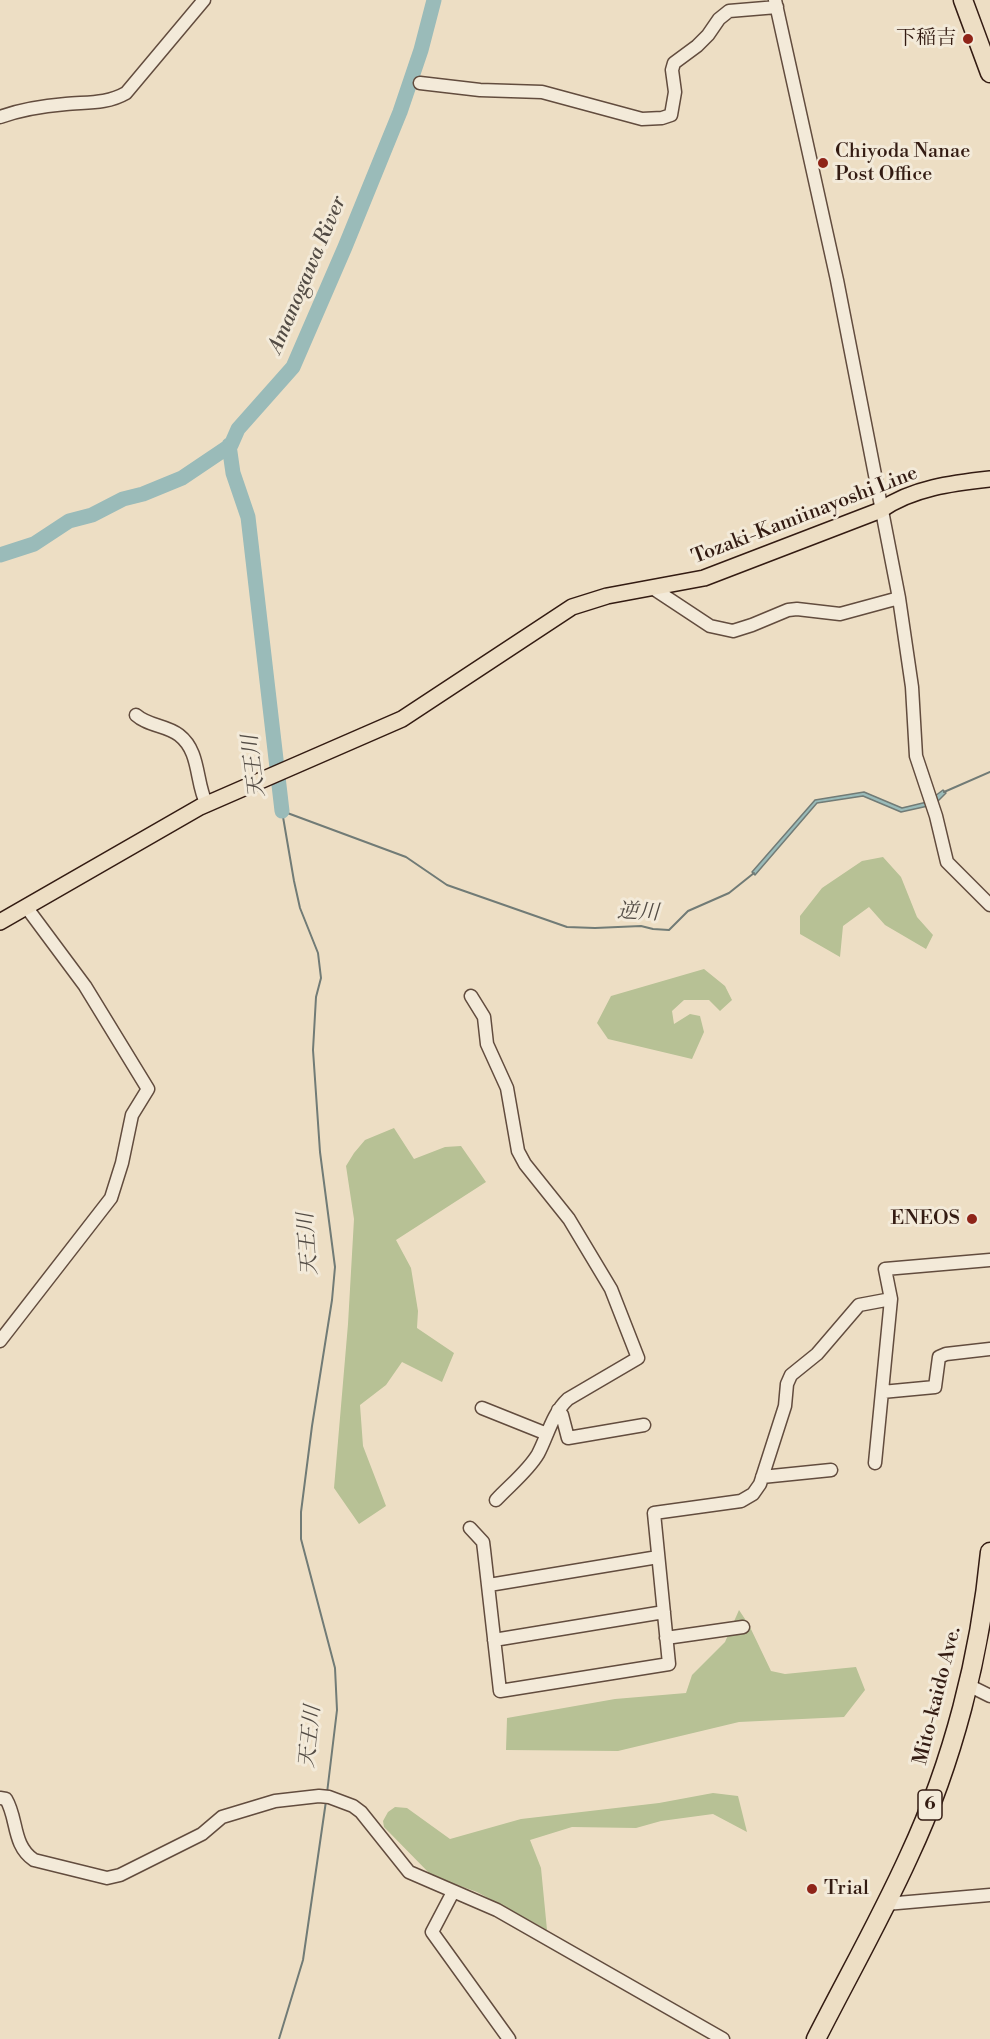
<!DOCTYPE html>
<meta charset="utf-8">
<style>
body{margin:0}
canvas{display:block;background:#eddec4}
</style>
<canvas width="990" height="2039"></canvas>
<script>
const ctx = document.querySelector('canvas').getContext('2d');
ctx.lineJoin = 'round';
function paint(path, color) {
  ctx.fillStyle = color;
  ctx.fill(path, 'evenodd');
}
function strokePath(path, color, width, dash) {
  ctx.strokeStyle = color;
  ctx.lineWidth = width;
  ctx.lineCap = dash ? 'butt' : 'round';
  ctx.setLineDash(dash || []);
  ctx.stroke(path);
}
function drawText(font, color, halo, rows, align = 'center') {
  ctx.font = font + ' "Libre Bodoni","Noto Serif JP",serif';
  ctx.lineWidth = 6;
  ctx.setLineDash([]);
  ctx.textBaseline = 'middle';
  ctx.strokeStyle = halo;
  ctx.fillStyle = color;
  for (const [text, x, y, turn = 0] of rows) {
    ctx.save();
    ctx.translate(x, y);
    ctx.rotate((+turn || 0) * Math.PI / 180);
    ctx.textAlign = isNaN(turn) ? turn : align;
    if (halo) ctx.strokeText(text, 0, 0);
    ctx.fillText(text, 0, 0);
    ctx.restore();
  }
}
paint(new Path2D(`
 M883,857L901,877L917,917L933,935L926,949L885,925L869,907L843,926L840,957L800,934V916L822,888L862,861Z
 M704,969L725,986L732,1000L720,1011L709,1000H684L672,1011L674,1024L690,1014L700,1016L704,1032L692,1059L608,1039L597,1023L611,996Z
 M394,1128L414,1159L445,1147L461,1146L486,1182L396,1240L411,1268L418,1311L417,1328L454,1353L442,1382L402,1362L386,1385L360,1405L363,1446L386,1506L359,1524L334,1488L348,1324L354,1219L346,1166L354,1153L365,1140Z
 M739,1610L749,1625L771,1671L785,1674L856,1667L865,1690L844,1717L739,1722L618,1751L506,1750L507,1718L615,1699L686,1693L692,1675L725,1642Z
 M713,1793L738,1796L747,1832L713,1814L661,1821L636,1828L572,1827L530,1840L541,1868L547,1930L477,1892L432,1876L384,1827L383,1821L388,1812L395,1807L407,1808L450,1839L521,1819L659,1803Z`), '#b7c195');
const water = new Path2D(`
 M943,790L946,793L938,801L928,806L901,812L863,796L817,803L755,875L752,872L815,800L864,792L902,808L927,802Z`);
paint(water, '#9abbb9');
strokePath(water, '#717b76', 1.5);
strokePath(new Path2D(`
 M944,792L990,772
 M327,1793L337,1710L335,1668L301,1539V1512L312,1426L332,1300L335,1267L320,1152L313,1050L316,997L321,978L318,953L300,908L294,881L282,811L406,857L447,885L567,927L595,928L641,926L653,929L669,930L688,911L729,893L754,873
 M279,2039L303,1960L326,1801`), '#717b76', 2);
strokePath(new Path2D(`
 M229,445L233,473L248,517L282,811
 M0,555L34,544L69,521L92,515L123,499L143,494L182,478L231,445L238,429L293,367L345,247L400,112L421,50L434,0`), '#9abbb9', 15);
const minor = new Path2D(`
 M775,0L837,280L899,598L912,687L916,756L936,816L947,862L990,905
 M420,83L480,90L542,92L642,119L662,118L671,115L675,92L672,70L674,63L697,46L708,35L719,19L729,11L777,7
 M0,117C22,109 42,106 66,104C87,102 107,104 126,93L204,0
 M654,589L710,626L733,631L752,625L788,610L797,609L840,614L899,598
 M136,715C148,726 166,725 179,735C201,752 195,782 207,805
 M471,996L484,1017L487,1044L507,1088L518,1151L525,1164L569,1219L611,1289L638,1358L568,1399C552,1414 548,1435 538,1454C528,1471 510,1485 496,1500
 M0,1341L111,1198L122,1163L132,1115L148,1089L85,986L27,908
 M882,1392L935,1387L939,1357L946,1354L990,1349
 M482,1408L547,1434
 M558,1410L562,1415L568,1438L644,1425
 M875,1463L891,1299L885,1269L990,1260
 M762,1477L831,1470
 M470,1528L483,1542L484,1550L500,1691L669,1664L654,1513L741,1501L753,1494L760,1484L785,1406L787,1384L791,1375L817,1354L859,1305L891,1299
 M489,1585L658,1557
 M666,1638L743,1627
 M494,1640L664,1612
 M968,1685L990,1696
 M0,1798L6,1799C18,1819 12,1845 34,1860L107,1878L120,1875L202,1834L222,1817L275,1801L319,1796L329,1797L353,1806L361,1812L409,1872L497,1910L723,2039
 M453,1892L432,1932L509,2039
 M886,1904L990,1895`);
const major = new Path2D(`
 M0,922L200,807L402,719L572,607L607,596L704,578L881,510C912,488 953,483 990,479`);
const highway = new Path2D(`
 M963,0L990,73
 M816,2039C847,1978 881,1918 909,1856C953,1762 980,1656 990,1552`);
strokePath(minor, '#624c3e', 15);
strokePath(major, '#331b12', 18);
strokePath(highway, '#331b12', 21);
strokePath(minor, '#f3ead9', 12);
strokePath(major, '#eddec4', 15);
strokePath(highway, '#eddec4', 18);
for (const [x, y, r, color] of [
 [968,39,6,"#8f2418"],
 [823,163,6,"#8f2418"],
 [972,1219,6,"#8f2418"],
 [812,1889,6,"#8f2418"]
]) {
  const dot = new Path2D();
  dot.arc(x, y, r, 0, 2 * Math.PI);
  ctx.fillStyle = color;
  ctx.fill(dot);
  strokePath(dot, '#f3ead9', 2);
}
for (const [x, y, w] of [
 [930,1805,24]
]) {
  const box = new Path2D();
  box.roundRect(x - w / 2, y - 15, w, 30, 4.5);
  ctx.fillStyle = '#f3ead9';
  ctx.fill(box);
  strokePath(box, '#331b12', 1.5);
}
drawText('bold 18px', '#331b12', null, [
 ["6",930,1805]
]);
drawText('20px', '#331b12', '#f3ead9', [
 ["下稲吉",956,39],
 ["Chiyoda Nanae",835,152,"left"],
 ["Post Office",835,175,"left"],
 ["ENEOS",960,1219],
 ["Trial",824,1889,"left"]
], 'right');
drawText('20px', '#331b12', '#f3ead9', [
 ["Tozaki-Kamiinayoshi Line",805,516,-21],
 ["Mito-kaido Ave.",938,1696,-76]
]);
drawText('italic 21px', '#524b44', '#f3ead9', [
 ["Amanogawa River",308,275,-67],
 ["天王川",255,766,-97],
 ["逆川",638,913,3],
 ["天王川",309,1244,-94],
 ["天王川",311,1737,-84]
]);
</script>
